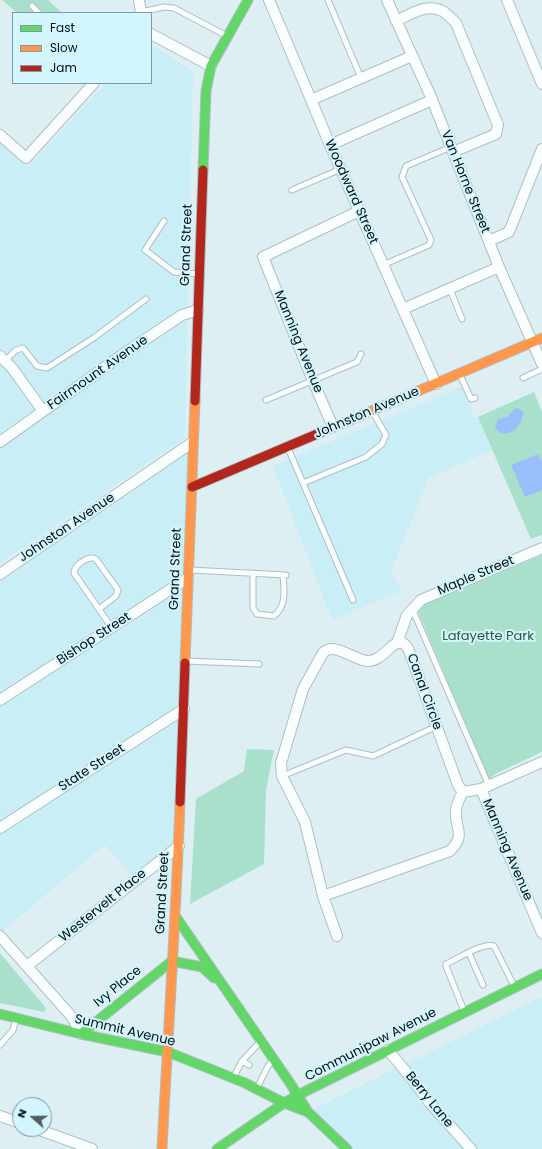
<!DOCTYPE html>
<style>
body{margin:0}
#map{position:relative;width:542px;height:1149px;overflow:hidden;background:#ddeff3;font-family:Poppins,sans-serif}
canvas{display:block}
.legend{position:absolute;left:12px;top:12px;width:140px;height:72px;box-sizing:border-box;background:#d3f5fd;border:1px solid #7f999f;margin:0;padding:5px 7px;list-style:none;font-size:12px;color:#020e12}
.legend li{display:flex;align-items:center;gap:8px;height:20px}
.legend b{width:20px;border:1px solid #7f999f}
.north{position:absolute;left:12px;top:1097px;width:40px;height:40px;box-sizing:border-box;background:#d3f5fd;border:1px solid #7f999f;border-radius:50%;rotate:290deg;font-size:11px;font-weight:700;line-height:16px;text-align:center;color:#020e12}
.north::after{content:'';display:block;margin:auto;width:14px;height:18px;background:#4f5d61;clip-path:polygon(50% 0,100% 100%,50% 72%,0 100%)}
</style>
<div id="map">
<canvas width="542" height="1149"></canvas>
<ul class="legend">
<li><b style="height:5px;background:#63d668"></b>Fast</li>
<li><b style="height:5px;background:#ff974d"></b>Slow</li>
<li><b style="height:5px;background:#b3261e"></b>Jam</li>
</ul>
<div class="north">N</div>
</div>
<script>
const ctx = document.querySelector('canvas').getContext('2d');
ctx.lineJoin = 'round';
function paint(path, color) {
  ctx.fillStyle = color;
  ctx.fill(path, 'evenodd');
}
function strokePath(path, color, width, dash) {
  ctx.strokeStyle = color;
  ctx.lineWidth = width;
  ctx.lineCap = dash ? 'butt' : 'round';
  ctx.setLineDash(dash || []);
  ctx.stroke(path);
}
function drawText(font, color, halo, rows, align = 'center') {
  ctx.font = font + ' Poppins,sans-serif';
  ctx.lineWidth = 4;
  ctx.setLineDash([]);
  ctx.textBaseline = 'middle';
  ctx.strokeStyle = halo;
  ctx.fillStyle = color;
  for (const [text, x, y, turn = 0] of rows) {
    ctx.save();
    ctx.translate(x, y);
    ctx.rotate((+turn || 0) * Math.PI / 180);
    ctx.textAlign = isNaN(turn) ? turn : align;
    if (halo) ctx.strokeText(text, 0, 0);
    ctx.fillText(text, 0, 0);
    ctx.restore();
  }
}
paint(new Path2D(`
 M151,45L193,71L185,438L0,563V143L28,167L106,83H151Z
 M461,387L475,418L478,417L492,450L429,478L391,571L402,591L332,620L273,466Z
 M188,449L172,849L136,880L105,845L1,932L0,931V577Z
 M542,997V1149H335L341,1143L311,1111L319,1106Z`), '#c9eef6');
paint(new Path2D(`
 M2,0H48L62,13H17Z
 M534,392L542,412V535L531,539L478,417Z
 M542,555V752L497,773L489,779L416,607Z
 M247,749L274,750L266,790L264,864L190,904L196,799L244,771Z
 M0,953L46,1008L44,1012L0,1003Z`), '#a8e0cb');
paint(new Path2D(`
 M518,408L523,412C523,427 507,442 495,428L498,419L508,417L513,410Z
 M538,454L542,461V490L525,497L511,465Z`), '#9abef9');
const lane = new Path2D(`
 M328,0L361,78
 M32,6L39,13
 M141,12L164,7L174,8L227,36
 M292,190L341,169
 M164,221L145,250L174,272L199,274
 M383,265L429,245L431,240L402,177L406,166L451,147
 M450,289L462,319
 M5,361L16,350L23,348L37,366L47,368L95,337L146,299
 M460,375L471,399L475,398
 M523,378L542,369
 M266,400L357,362L361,354
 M288,448L353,600
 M303,483L366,457L382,444L386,435L372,411
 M190,570L286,575
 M253,573V608L257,614L274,616C287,606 284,589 283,575
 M414,608V613L489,786
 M99,609L116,596L118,590L96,559L93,558C86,557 74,566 74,573L112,628
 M187,661L259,664
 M282,776L346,750L373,756L437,726
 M469,953L483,985
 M464,1011L446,966V964C457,959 483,942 494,946L514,986
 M0,1045L13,1030L16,1019
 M242,1061L249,1065
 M233,1078L242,1061L261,1041
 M257,1088L268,1066L273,1060`);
const street = new Path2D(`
 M139,0L141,13
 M269,0L330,145L436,384
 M387,0L431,97L499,267L542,364
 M507,0L542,84
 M396,21C411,14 428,2 444,12C448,15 452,19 456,23L498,125L496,134L453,152
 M151,34L211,66
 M311,100L412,56
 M0,135L26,158L94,83
 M330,145L432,100
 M489,241L509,232L542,149
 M403,309L499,267
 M0,356L12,368L43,411
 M333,427L313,381L263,257L359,211
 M0,442L122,355L182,315L198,310
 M0,574L193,442
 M397,643L407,615L421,600L542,548
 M0,700L188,578
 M481,789L542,933
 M463,792L481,789L542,762
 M0,828L184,709
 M323,896L450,851C467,834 454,828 456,810C457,803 460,797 463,792
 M0,936L72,1017L81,1034
 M337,936L323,896L305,822L282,776L281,763L303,689L323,653C334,641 353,660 368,661C381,661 388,647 397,643C399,643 401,643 403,643L408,648L458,785L463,792
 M27,966L179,846
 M388,1050L412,1079L429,1102L471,1149
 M0,1116L20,1123
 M37,1129L92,1149`);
const fast = new Path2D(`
 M203,170L206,91L211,66L248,0
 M176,917L290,1083L308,1112L347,1149
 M172,961L202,967L214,978
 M0,1014L81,1034L168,1052L245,1083L284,1103L308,1112
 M81,1034L172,961
 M217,1149L284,1103L298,1095L542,974`);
const slow = new Path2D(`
 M362,415L542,338
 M185,663L195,401
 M162,1149C168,1033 176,918 180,802`);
const jam = new Path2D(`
 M195,401L203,170
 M192,487L362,415
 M180,802L185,663`);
strokePath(lane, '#aebfc2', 7);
strokePath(street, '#aebfc2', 12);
strokePath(fast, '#aebfc2', 11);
strokePath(slow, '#aebfc2', 11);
strokePath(jam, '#aebfc2', 11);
strokePath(lane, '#fafdfd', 5);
strokePath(street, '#fafdfd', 10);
strokePath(fast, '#63d668', 9);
strokePath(slow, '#ff974d', 9);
strokePath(jam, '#b3261e', 9);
drawText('13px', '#020e12', '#d3f5fd', [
 ["Van Horne Street",465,182,68],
 ["Woodward Street",351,192,66],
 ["Grand Street",187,245,-88],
 ["Manning Avenue",298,342,68],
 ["Fairmount Avenue",98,373,-35],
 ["Johnston Avenue",367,413,-23],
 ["Johnston Avenue",67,528,-34],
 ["Grand Street",176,569,-88],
 ["Maple Street",476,576,-23],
 ["Bishop Street",94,639,-33],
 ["Canal Circle",424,692,70],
 ["State Street",92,768,-33],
 ["Manning Avenue",507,850,67],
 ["Grand Street",163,893,-87],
 ["Westervelt Place",103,906,-39],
 ["Ivy Place",118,987,-39],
 ["Summit Avenue",125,1031,13],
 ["Communipaw Avenue",371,1045,-27],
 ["Berry Lane",429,1100,51]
]);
drawText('13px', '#295843', '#d3f5fd', [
 ["Lafayette Park",488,637]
]);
</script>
